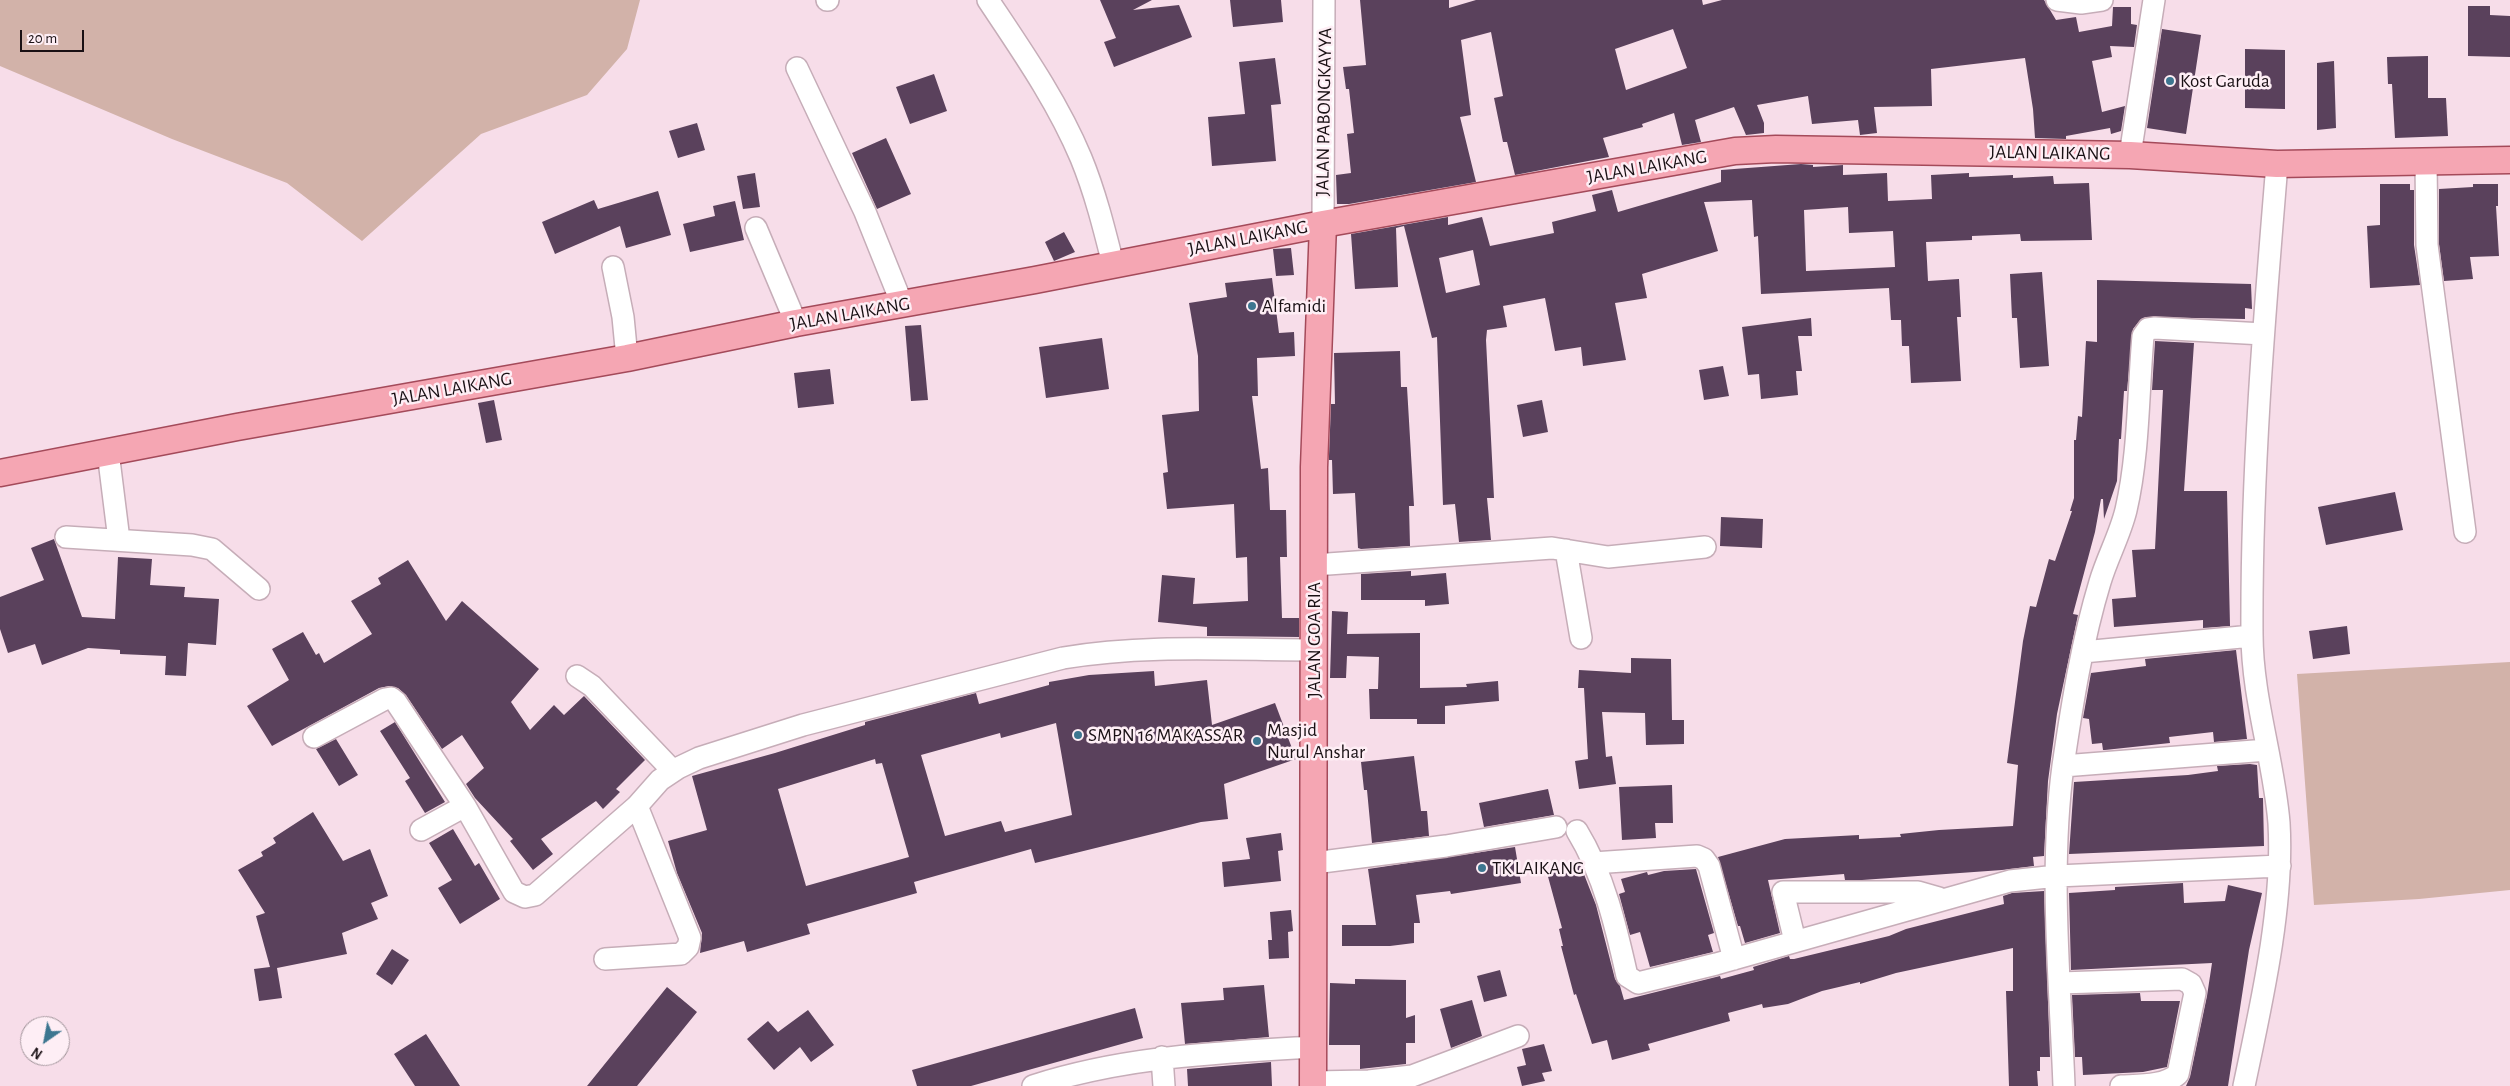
<!DOCTYPE html>
<style>
body{margin:0}
#map{position:relative;width:2510px;height:1086px;overflow:hidden;background:#f7dde9;font-family:"Alegreya Sans",sans-serif}
canvas{display:block}
.north{position:absolute;left:20px;top:1016px;width:50px;height:50px;box-sizing:border-box;background:#feeef5;border:1px solid #a2959b;border-radius:50%;rotate:213deg;font-size:14px;font-weight:700;line-height:20px;text-align:center;color:#191014}
.north::after{content:'';display:block;margin:auto;width:18px;height:22px;background:#3d7690;clip-path:polygon(50% 0,100% 100%,50% 72%,0 100%)}
.scale{position:absolute;left:20px;top:30px;width:64px;height:22px;box-sizing:border-box;border:2px solid #191014;border-top:0;padding-left:6px;font-size:15px;line-height:18px;white-space:nowrap;color:#191014;-webkit-text-stroke:4px #feeef5;paint-order:stroke}
</style>
<div id="map">
<canvas width="2510" height="1086"></canvas>
<div class="north">N</div>
<div class="scale">20 m</div>
</div>
<script>
const ctx = document.querySelector('canvas').getContext('2d');
ctx.lineJoin = 'round';
function paint(path, color) {
  ctx.fillStyle = color;
  ctx.fill(path, 'evenodd');
}
function strokePath(path, color, width, dash) {
  ctx.strokeStyle = color;
  ctx.lineWidth = width;
  ctx.lineCap = dash ? 'butt' : 'round';
  ctx.setLineDash(dash || []);
  ctx.stroke(path);
}
function drawText(font, color, halo, rows, align = 'center') {
  ctx.font = font + ' "Alegreya Sans",sans-serif';
  ctx.lineWidth = 5;
  ctx.setLineDash([]);
  ctx.textBaseline = 'middle';
  ctx.strokeStyle = halo;
  ctx.fillStyle = color;
  for (const [text, x, y, turn = 0] of rows) {
    ctx.save();
    ctx.translate(x, y);
    ctx.rotate((+turn || 0) * Math.PI / 180);
    ctx.textAlign = isNaN(turn) ? turn : align;
    if (halo) ctx.strokeText(text, 0, 0);
    ctx.fillText(text, 0, 0);
    ctx.restore();
  }
}
paint(new Path2D(`
 M0,0H640L627,49L587,95L481,134L362,241L287,183L172,139L0,66Z
 M2510,662V890L2419,899L2314,905L2297,674Z`), '#d2b2a9');
paint(new Path2D(`
 M1100,0H1152L1133,10L1179,5L1192,37L1114,67L1104,42L1116,38Z
 M1230,0H1281L1283,22L1233,27Z
 M1360,0H1449V8L1476,0H1702L1703,5L1722,0H2044L2056,20L2076,17L2079,32L2112,26L2113,7H2131V24L2137,25L2134,47L2110,46L2112,57L2092,61L2102,112L2125,106L2121,131L2111,134L2110,128L2066,136V139L2035,138L2033,109L2025,58L1931,69L1932,106L1874,107L1877,133L1860,135L1858,120L1812,124L1808,96L1757,105L1764,123V133L1746,135L1734,107L1695,120L1701,142L1682,145L1674,113L1642,124L1643,127L1603,138L1609,157L1515,175L1507,142H1503L1494,98L1503,96L1491,32L1461,40L1471,115L1460,117L1476,182L1349,204H1337L1336,175L1351,173L1347,134L1354,133L1349,89H1346L1343,67L1366,65ZM1673,29L1687,68L1626,90L1615,49Z
 M2468,6H2490V15L2510,16V57L2468,56Z
 M2162,29L2201,35L2186,134L2147,128Z
 M2245,49L2285,50V109L2245,108Z
 M2428,56V98H2446L2448,136L2395,138L2392,84H2388L2387,57Z
 M1275,58L1281,104L1271,105L1276,161L1212,166L1208,117L1245,114L1239,62Z
 M2334,61L2336,128L2317,130V63Z
 M934,74L947,111L910,124L896,87Z
 M697,123L705,150L678,158L669,131Z
 M886,138L911,194L877,209L852,153Z
 M1801,164L1813,165V167L1843,165V175L1887,173L1888,201L1932,199L1931,175L1969,173V177L2013,175V178L2053,176L2054,184L2089,183L2092,240L2021,241L2020,234L1972,236V240L1926,242L1928,281L1959,279L1961,317H1957L1961,381L1911,383L1909,346H1902L1901,320H1891L1889,288L1761,294L1758,236L1754,237L1752,200L1704,202L1718,251L1642,274L1647,298L1615,303L1626,360L1583,366L1581,347L1555,351L1545,298L1503,306L1507,327L1487,330L1486,340L1494,498H1487L1491,540L1459,542L1455,504L1443,505L1437,337L1432,338L1404,226L1396,228L1398,287L1355,289L1351,234L1448,217V225L1482,217L1490,246L1554,233L1552,222L1596,211L1592,195L1612,190L1618,212L1721,182V170ZM1848,207L1849,233L1893,231L1895,267L1806,271L1804,210ZM1473,250L1480,285L1446,293L1439,258Z
 M755,173L760,207L743,209L737,176Z
 M2380,184H2410V190H2414V245L2420,285L2370,288L2367,226L2380,225Z
 M2473,184H2498V206H2496L2499,256L2470,257L2473,279L2444,281L2439,244V189L2473,187Z
 M658,191L671,235L626,248L620,226L555,254L542,222L594,200L598,209Z
 M735,201L744,240L690,252L683,224L715,216L713,206Z
 M1064,232L1075,252L1054,261L1045,242Z
 M1291,248L1294,275L1276,276L1273,249Z
 M2042,272L2049,366L2020,368L2017,318H2012L2010,274Z
 M1272,278L1279,333L1294,332L1295,356L1257,358L1258,396H1252L1261,469L1268,468L1270,510H1286L1287,557H1280L1282,618H1299V637L1207,636V627L1158,622L1162,575L1195,578L1193,604L1248,601L1247,557L1236,558L1234,504L1167,509L1163,473L1168,472L1162,415L1199,411L1198,356L1189,303L1227,297L1225,283Z
 M2097,280L2251,284L2252,309L2245,308V319L2146,317L2141,319L2133,329L2127,391H2124L2121,439H2119L2117,481L2104,519L2103,499H2101L2095,532L2073,614L2078,615L2057,714L2048,781L2044,856L2033,857L2034,866L2002,870L1862,880H1845L1844,874L1768,880L1780,933L1745,943L1740,926H1738L1718,857L1785,839L1859,835V839L1901,837L1900,834L1939,830L2013,826L2018,765L2007,763L2023,641L2030,606L2036,607L2049,559L2055,561L2072,511H2070L2074,498V440H2076L2078,416L2082,417L2086,341L2097,342Z
 M1811,318L1812,336H1798L1802,371H1796L1798,395L1761,399L1759,374L1748,375L1742,327Z
 M921,325L928,400L911,401L905,326Z
 M1102,338L1109,389L1046,398L1039,347Z
 M2155,341L2194,343L2184,491H2227L2230,626L2203,628V620L2114,627L2112,599L2136,597L2132,550L2155,549L2163,390H2152Z
 M1400,351L1401,387H1407L1414,506H1409L1410,546L1361,549L1358,548L1355,493L1333,494L1332,460H1329V456L1331,404H1335L1334,353Z
 M1723,366L1729,396L1704,400L1699,370Z
 M830,369L834,404L798,408L794,373Z
 M494,400L502,440L486,443L478,403Z
 M1542,400L1548,432L1523,437L1517,405Z
 M2395,492L2403,530L2326,545L2318,507Z
 M1721,517L1763,519L1762,548L1720,546Z
 M54,539L82,617L115,619L118,557L152,559L150,585L185,587L184,597L219,599L216,645L188,643L186,676L165,675L166,656L120,654V650L88,648L42,665L35,644L8,653L0,629V597L44,580L31,548Z
 M408,560L446,621L462,601L539,669L511,702L530,730L554,705L564,715L584,696L645,760L616,789L620,792L603,809L596,801L541,839L553,854L533,870L510,841L513,839L475,798L466,784L484,768L462,735L442,749L406,695L398,688L389,686L379,688L272,746L247,706L289,680L272,649L303,632L316,655L319,653L324,663L372,634L351,601L381,584L378,578Z
 M1411,571V576L1446,573L1449,604L1425,606V600H1361V574Z
 M1332,611L1348,612L1347,634L1420,633V688L1467,687L1466,684L1498,681L1499,701L1445,706V724H1417V719H1370L1369,689H1378L1379,657L1347,656L1346,678H1330Z
 M2347,626L2350,654L2313,659L2309,631Z
 M2236,650L2247,739L2214,742L2213,732L2169,737L2170,743L2105,750H2103L2102,743L2092,744L2089,719L2083,718L2091,673L2146,666L2145,659Z
 M1631,658L1671,659L1672,720H1684V744L1646,745L1645,713L1602,712L1606,757L1612,756L1616,784L1579,789L1575,761L1588,759L1584,688H1578L1579,670L1631,673Z
 M1154,671L1155,686L1207,680L1212,725L1275,703L1296,759L1224,784L1228,819L1201,822L1035,863L1031,849L914,882L917,893L807,924L810,934L747,952L744,941L700,953L702,933L677,873L668,841L707,830L692,776L775,753L865,725V722L976,693L979,704L1049,685V682L1089,675ZM1056,723L1072,815L1005,832L1001,821L945,836L921,755L1000,733L1001,738ZM875,759L876,764L882,763L909,857L806,886L778,789Z
 M395,722L445,802L425,813L405,781L410,778L380,731Z
 M336,739L358,775L339,786L316,749Z
 M1414,756L1421,811H1427L1429,836L1372,843L1367,790H1364L1361,762Z
 M2250,764L2257,765L2259,798H2263L2264,846L2069,854L2074,782L2188,775L2218,771L2217,766Z
 M1672,785L1673,823H1655L1656,838L1622,840L1619,787Z
 M1548,789L1554,815L1484,827L1479,803Z
 M313,812L343,861L370,849L388,896L371,903L378,919L342,933L347,954L277,968L282,998L259,1001L254,969L270,967L256,916L265,913L238,870L263,856L261,852L276,843L273,838Z
 M453,829L475,866L479,863L500,899L460,924L438,888L452,880L429,843Z
 M1281,833L1283,850L1278,851L1281,881L1224,887L1222,862L1250,859L1246,838Z
 M1515,847L1521,883L1451,894L1450,891L1416,895L1420,923H1414V943L1390,946H1342V925H1376L1368,869Z
 M1580,864L1596,905L1615,979L1620,986L1624,1000L1720,976L1721,979L1754,970L1753,967L1789,956L1790,959H1794L1889,936L1906,929L2004,904L2003,896L2012,893L2044,891L2050,1057H2040V1071H2037L2038,1086H2009L2006,991H2013V948L1896,973L1860,984V982L1822,991L1788,1004L1763,1008L1762,1004L1728,1013L1730,1021L1648,1044L1650,1050L1612,1060L1607,1040L1592,1044L1576,994L1574,995L1561,946H1563L1559,929L1562,928L1547,873Z
 M1696,869L1714,933L1708,935L1713,952L1650,967L1640,932L1630,935L1619,894L1625,892L1621,879L1647,872L1648,875L1664,871Z
 M2183,883L2184,903L2225,901L2228,885L2262,893L2249,950L2228,1086H2186L2190,1077L2207,996L2212,963L2071,970L2069,893L2115,890V887Z
 M1291,910L1293,931L1288,932L1289,958L1269,959L1268,940H1272L1270,912Z
 M392,949L409,960L392,985L376,974Z
 M1500,970L1507,996L1484,1002L1477,976Z
 M1355,979L1406,980V1018L1415,1015V1043H1406V1064L1360,1069V1045H1329L1330,983L1355,984Z
 M1264,985L1269,1037L1185,1044L1181,1003L1224,1000L1223,988Z
 M667,987L697,1012L637,1086H587Z
 M2140,993L2141,1001H2180L2167,1067L2143,1072L2083,1075L2082,1057H2075L2072,995Z
 M1472,1000L1482,1036L1451,1048L1440,1009Z
 M1135,1008L1143,1038L971,1086H917L912,1070Z
 M808,1010L834,1045L811,1062L800,1047L774,1070L747,1039L768,1021L778,1032Z
 M426,1034L460,1086H415L394,1054Z
 M1544,1044L1552,1071L1542,1073L1545,1081L1522,1086L1517,1067L1526,1065L1522,1049Z
 M1271,1062L1272,1086H1188L1187,1069Z`), '#5a415c');
const minor = new Path2D(`
 M827,0H828
 M988,0C1022,51 1057,101 1081,158C1095,192 1104,228 1113,264
 M2057,0L2081,3L2102,0
 M797,68L865,212L902,304
 M2130,155L2154,0
 M2426,162L2427,245L2465,532
 M1323,224L1324,0
 M756,228L796,323
 M613,267L623,317L627,358
 M108,452L119,540
 M66,537L192,545L212,549L259,589
 M1566,550L1581,638
 M1314,565L1552,548L1608,557L1705,547
 M2083,652L2252,636
 M577,676L592,686L673,771
 M314,737L385,699L391,698L396,702L465,806
 M2063,766L2267,750
 M421,830L465,806L514,892L525,897L535,895L637,806L660,780L678,768L699,758L803,725L1063,658C1146,644 1231,650 1314,650
 M1577,831C1604,875 1616,927 1627,976L1638,983L1716,964L2010,881L2057,876L2280,866
 M1314,863L1446,846L1556,827
 M1593,863L1697,856L1704,859L1709,866L1734,959
 M1795,941L1783,892H1918L1939,898
 M605,959L681,954L688,947L690,938L637,806
 M2060,983L2182,979L2191,984L2195,993L2178,1074C2165,1086 2140,1085 2121,1086
 M1162,1057L1164,1086
 M1313,1082L1369,1081L1412,1076L1518,1036
 M1033,1086C1126,1056 1217,1053 1313,1047
 M2064,1086C2060,980 2049,871 2063,766C2072,705 2082,641 2100,582C2107,558 2120,535 2126,510C2139,454 2138,393 2143,336L2148,329L2155,328L2263,334
 M2244,1086C2261,1005 2284,906 2279,823C2274,760 2252,698 2252,634C2251,477 2264,320 2277,164`);
const major = new Path2D(`
 M0,473L237,427L627,358L796,323L1035,280L1323,224L1735,151L1776,149L2130,155L2277,164L2510,160
 M1313,1086L1314,467L1323,224`);
strokePath(minor, '#c6adb8', 24);
strokePath(major, '#a44a5a', 29);
strokePath(minor, '#fff', 21);
strokePath(major, '#f5a6b3', 26);
for (const [x, y, r, color] of [
 [2170,81,5,"#3d7690"],
 [1252,306,5,"#3d7690"],
 [1078,735,5,"#3d7690"],
 [1257,741,5,"#3d7690"],
 [1482,868,5,"#3d7690"]
]) {
  const dot = new Path2D();
  dot.arc(x, y, r, 0, 2 * Math.PI);
  ctx.fillStyle = color;
  ctx.fill(dot);
  strokePath(dot, '#feeef5', 2);
}
drawText('19px', '#191014', '#feeef5', [
 ["Kost Garuda",2180,81],
 ["Alfamidi",1262,306],
 ["Masjid",1267,730],
 ["Nurul Anshar",1267,752],
 ["SMPN 16 MAKASSAR",1088,735],
 ["TK LAIKANG",1492,868]
], 'left');
drawText('19px', '#191014', '#feeef5', [
 ["JALAN PABONGKAYYA",1324,112,-89],
 ["JALAN LAIKANG",2050,153,1],
 ["JALAN LAIKANG",1647,167,-10],
 ["JALAN LAIKANG",1248,238,-11],
 ["JALAN LAIKANG",850,314,-10],
 ["JALAN LAIKANG",452,389,-10],
 ["JALAN GOA RIA",1314,640,-90]
]);
</script>
